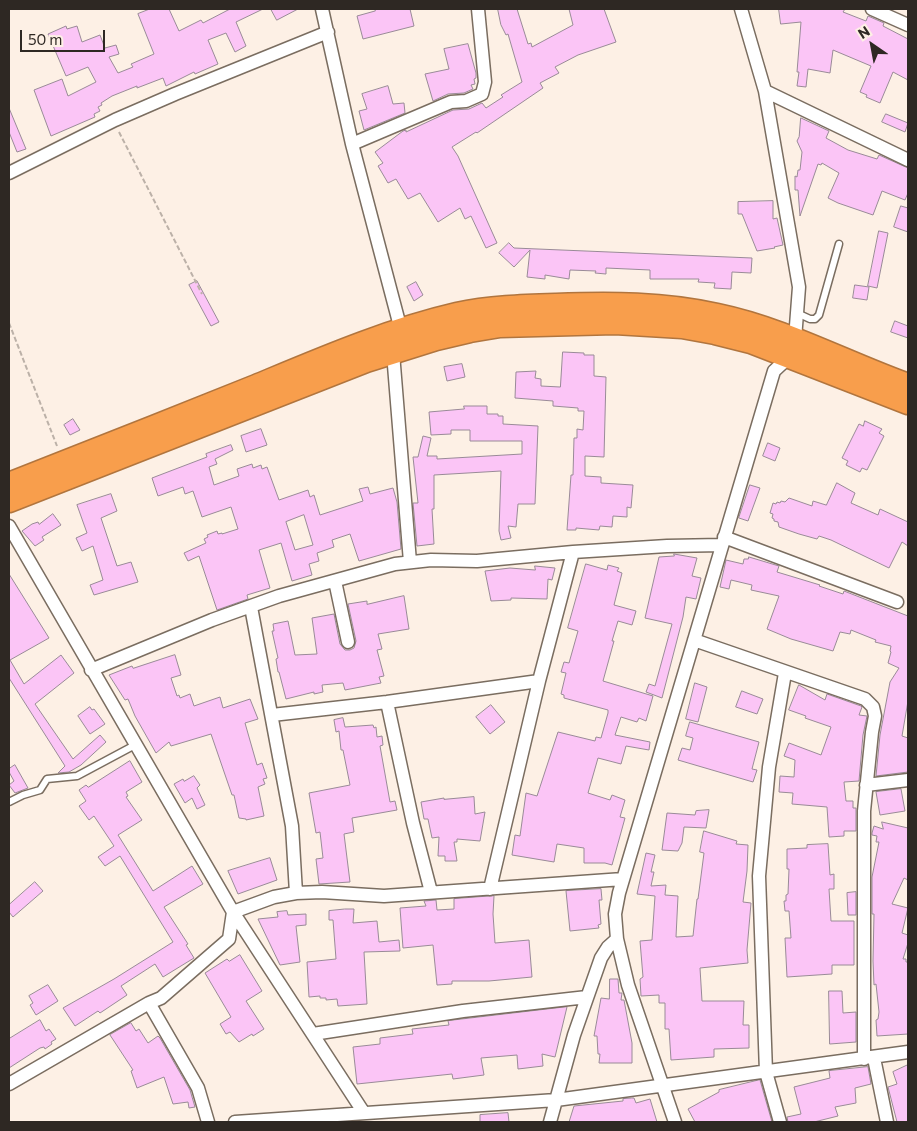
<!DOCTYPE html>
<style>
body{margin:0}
#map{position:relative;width:917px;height:1131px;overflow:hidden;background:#fdf0e5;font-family:Commissioner,sans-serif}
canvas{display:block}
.frame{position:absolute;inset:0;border:10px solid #2e2823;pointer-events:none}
.north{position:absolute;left:847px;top:20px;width:50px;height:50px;-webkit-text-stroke:4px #fdf0e5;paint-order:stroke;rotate:327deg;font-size:14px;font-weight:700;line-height:20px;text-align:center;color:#2e2823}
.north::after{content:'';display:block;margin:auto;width:18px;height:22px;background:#2e2823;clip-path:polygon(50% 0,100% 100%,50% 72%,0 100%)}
.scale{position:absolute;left:20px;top:30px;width:85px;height:22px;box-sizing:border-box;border:2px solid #2e2823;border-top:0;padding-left:6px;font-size:15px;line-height:18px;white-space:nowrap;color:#2e2823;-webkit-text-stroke:4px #fdf0e5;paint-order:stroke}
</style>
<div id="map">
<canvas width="917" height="1131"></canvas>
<div class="frame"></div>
<div class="north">N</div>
<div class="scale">50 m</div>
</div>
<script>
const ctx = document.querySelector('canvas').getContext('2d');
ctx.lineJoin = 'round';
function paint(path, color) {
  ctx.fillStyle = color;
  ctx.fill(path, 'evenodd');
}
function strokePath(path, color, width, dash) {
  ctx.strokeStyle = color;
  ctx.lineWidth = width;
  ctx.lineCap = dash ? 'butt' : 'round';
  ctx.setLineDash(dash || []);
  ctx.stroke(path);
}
const building = new Path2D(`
 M150,9H169L179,31L201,20L203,23L230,9H263L236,22L246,46L235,52L226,33L208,40L218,64L195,74L194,72L166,86L163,78L137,88V86L112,96L101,103L102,105L98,107L100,111L94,114L95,117L51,136L34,90L62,79L68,96L96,82L88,67L66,76L48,34L66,26L67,29L77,26L82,42L100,35L105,48L116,45L119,54L109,57L118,73L133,67L131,64L154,54L138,14Z
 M271,9H298L277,20Z
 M375,9H410L414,26L363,39L357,16L375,11Z
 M498,9H517L528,44L531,43L532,47L573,25L569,9H604L616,42L578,55L555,67L559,73L540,83L543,88L477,133L476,132L452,147L458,156L497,243L486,248L471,216L465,219L460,208L438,222L420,193L408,199L396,179L388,183L378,166L383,163L375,152L403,131L406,130V132L453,110L469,109L482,103L486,108L503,97L501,95L522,82L508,34L506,35L501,25Z
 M779,9H845L843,12L866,21L868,16L884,23L883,26L908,39V80L893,72L880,103L866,97L867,95L860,92L871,66L833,50L830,73L808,69L806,87L797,86L799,72H797L801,22L781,24Z
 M468,44L476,73V78L474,79L475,84L471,85L473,89L464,93L448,94L433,101L425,74L449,69L444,49Z
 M388,86L393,104L404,103L405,113L364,130L359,111L367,109L362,94Z
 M9,108L26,149L17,152L9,132Z
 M886,114L908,123L905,132L882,122Z
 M801,118L829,131L826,138L848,150L877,159L879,155L908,168V193L905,200L882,191L873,215L838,203L828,198L839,173L822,163L821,165L818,164L800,216L798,190H795V176L797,177L798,170H800L802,152L797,141L799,137Z
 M773,201V219L777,218L783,245L774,247L775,248L757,251L742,214H738V202Z
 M901,206L908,208V232L894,227Z
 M879,231L888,233L877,288L868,286Z
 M509,243L514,248L752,258L751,273L732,272L731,289L714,288L715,283L698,282L699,279H650V270L606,268V274L595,273L596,271L570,270L569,279L545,275V279L527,277L530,250L514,267L499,253Z
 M197,281L219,322L211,326L189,285Z
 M416,282L423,295L414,301L407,287Z
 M855,285L869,287L867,300L853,298Z
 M895,321L908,326V338L891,332Z
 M563,352L584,353V355H594V376L606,377L604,457L585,456V476L601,477V483L633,485L631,508L627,507V517L613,516L612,527L600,526L599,530L576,528V530H567L571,475H573L574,438H577V429L583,430L584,411H578V408L553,406V401L515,398L516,372L536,371L535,378L541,379V386L560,387Z
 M462,364L465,377L447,381L444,367Z
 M464,406H487V414H498V416H503V424L538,426L535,504H518L516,527L508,526L511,538L501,540L499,531L501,471L434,475V509H432L434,544L417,546L413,503H418L413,457H418L423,436L431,438L427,456H437V459L522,454V441H470V430H451V434L431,435L429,412L464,409Z
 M73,419L80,430L70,435L64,425Z
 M865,421L882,429L879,433L884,436L867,470L862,468L860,472L846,465L848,461L842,458L859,424L863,426Z
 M261,429L267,445L246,452L241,436Z
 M768,443L780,448L775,461L763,456Z
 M231,445L233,450L215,459L217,464L209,467L214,485L239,476L237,469L252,464L253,468L261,465L262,469L267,467L279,500L308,490L310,497L314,495L320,515L363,501L359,489L368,487L370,494L393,488L397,502L401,549L359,561L350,534L332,540L334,547L317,553L319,561L309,564L312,575L292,581L281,543L259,550L270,588L247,595L248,599L217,610L199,556L188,561L184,553L206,543L204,539L208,537L207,535L217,531L218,534L222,533V534L238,529L231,507L202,517L193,491L185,494L183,487L158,496L152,478L207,457L206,454ZM304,515L313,545L295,550L286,522Z
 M837,483L855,493L851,503L878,515L880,509L908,522V546L902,542L889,568L831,540L819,536L817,539L799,534L779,527L778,522L774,521V519L772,518L773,514L770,513L773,503L776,504L777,502L780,503L781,501L785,502L789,498L812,506L813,501L826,505Z
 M750,485L760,488L748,521L739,518Z
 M111,494L117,511L101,518L117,566L131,562L138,582L94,595L90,585L103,580L93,546L82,551L76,538L87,533L77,505Z
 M53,514L61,525L42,537L44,540L35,546L22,531L32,524L38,522L39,524Z
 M674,554L697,558L692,576L701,578L696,599L686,597L683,617L662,698L646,692L649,684L655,686L672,624L645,618L659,557L674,556Z
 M749,557L779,566L777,572L820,585L819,586L843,594L844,591L908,616V701L902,736L908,738V772L876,776L880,735L890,682L899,668L888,663L891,652L890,651L891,646L875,642L876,640L851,630L850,634L840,632L833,651L791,639L767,629L779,596L751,590L752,585L731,580L729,589L720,587L726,560L743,564L744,559H748Z
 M586,564L607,570L608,565L619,568L617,571L622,573L614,605L636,611L632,625L618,621L612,641H614L603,681L653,696L646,721L639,718L637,722L621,717L615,735L650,742L649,750L626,746L621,764L598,758L588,793L610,800L612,795L625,800L620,817L625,818L612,865L605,863H584V848L557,844L554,862L512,855L515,835L520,836L526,793L537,796L558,732L595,741L596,737L601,738L608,713V710L564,698V695L561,694L566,673L561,672L564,662L569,663L578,631L568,628Z
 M535,566L555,568L552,580L548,579L547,599L511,598V600L491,601L485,571L510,568L535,570Z
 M9,574L49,638L10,660L24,684L61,655L74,673L35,704L73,759L100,735L106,742L81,765L69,772L58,773L65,766L9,678Z
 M404,596L409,629L378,634L382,649L377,650L384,676L379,677L381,683L345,690L343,683L322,685L323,692L314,694V692L286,699L279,672H278L276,659L278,658L272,631H274L273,624L288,621L295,655L317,654L312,618L334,614L340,644L345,650H350L354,648L356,641L348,604L367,601V604Z
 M175,655L181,675L171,678L177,696L179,695L180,698L190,694L194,706L220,697L223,708L250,699L258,719L245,723L257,765L262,763L267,778L263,779L265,784L258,787L264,816L246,820V819L239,818L234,795H232L211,734L171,746L169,742L156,753L135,716L128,699L125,700L109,675L132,666L133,668Z
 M695,683L707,687L698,722L686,719Z
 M799,685L825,700L827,694L861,706L862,707L859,715L867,716L863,735L859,781L844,782L846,801H853V808H856V831H844V836L829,837L827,807L792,804L793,793L779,792L780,776L794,777L795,760L784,756L789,743L821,755L831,727L805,718L806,716L789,710Z
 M742,691L763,699L757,714L736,707Z
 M491,705L505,722L490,734L476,717Z
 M90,707L92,710L94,709L105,724L90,734L78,716Z
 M343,718L345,727L373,725L374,728L376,727L377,737L382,736L383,745L380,746L390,802L395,801L397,810L352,818L354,832L344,834L350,882L319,884L316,859L323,858L320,832L316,833L309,793L350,785L343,750H341L339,731L336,732L334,720Z
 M690,722L759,742L752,769L757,770L753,782L678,760L682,748L690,750L693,738L686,736Z
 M130,761L142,782L126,792L128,796L126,797L142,820L118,835L153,891L192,866L203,884L164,907L188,944L186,945L194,958L163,977L155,964L121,986L127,995L100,1013L98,1011L75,1026L63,1008L114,979L173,942L120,856L105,866L98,857L114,846L94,816L89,820L79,806L86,801L79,790L86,785L88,787Z
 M15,765L28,788L15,793L9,785L14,781L9,772V769Z
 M194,776L200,785L197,788L205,805L197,809L192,798L185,803L174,784L183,779L184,781Z
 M901,789L905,811L880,815L876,792Z
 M474,797L475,814L485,812L480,841L457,839V842H454L457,861H445V856H438L439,837L432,838L428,819H424L421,802L444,798V799Z
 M709,810L706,828L684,827L682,843L678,851L662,850L667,813L695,815L696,811Z
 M882,822L908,828V880L904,878L892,904L908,908L902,933L908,935V943L903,959H906V962H908V1034L877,1036L876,1020L878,1019L879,1012L876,984L874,985L873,961L874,914H872V877L879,842H876L877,836L872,835V833L874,826L883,829Z
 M704,831L737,841L736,844L748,845L747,871L743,902L751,903L747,950L748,963L700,968L702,1001H744L743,1025H749V1048L714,1049V1057L671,1060L669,1029H665V1003H659V995L641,996L640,979L643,977L640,941L652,940L655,896L637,894L646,853L655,855L651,872H654L651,886L666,885L665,895L678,896L676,937L693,936L697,899H698L704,853L700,852Z
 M828,844L830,875L834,874V889H829L831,921H854V965H832V974L787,977L785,938H791L789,911H785L784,901H786V895L788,894L789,869H787V849L807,848V845Z
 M270,858L277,880L238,894L228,871Z
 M35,882L43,891L13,917L9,912V905Z
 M601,889L602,900H599L601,924L598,925L599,928L570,931L566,891Z
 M856,892V915H848L847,893Z
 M494,896L493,914L495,943L529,940L532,977L489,981H452V984L437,985L433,945L403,948L400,908L426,906L424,901L436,900L437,910L454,909V899Z
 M345,909H354L353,923L377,921L379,942L399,940L400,951L364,952L367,1004L338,1006L337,999L326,1000V998H320V996L309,997L307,962L336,959L333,920H329V911Z
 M287,911L288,915L306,914V925L296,926L300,962L280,965L258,919L278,917L277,912Z
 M240,955L262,991L246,1001L264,1029L253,1036L252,1034L239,1042L230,1032L226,1034L220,1024L231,1017L205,973L227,959L229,961Z
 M610,979H618L619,993H622L621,1000H624L632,1043V1063H599L600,1054H598L597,1036H594L601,998L609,999Z
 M48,985L58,1001L36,1015L30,1005L33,1003L29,996Z
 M829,991H842L843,1013L856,1012V1042L830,1044Z
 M567,1007L555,1057L542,1054L543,1066L518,1069L517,1055L481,1058L484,1075L453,1079L452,1074L357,1084L353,1047L380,1044V1038L413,1034L412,1029L449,1025L448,1021Z
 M40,1020L46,1031L49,1029L56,1039L51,1042L52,1044L45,1049L44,1047L40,1048L9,1068V1039Z
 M131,1023L136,1031L139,1029L148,1043L158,1036L160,1038L190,1090L195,1107L189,1108L188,1102L173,1104L164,1077L137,1088L131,1071L133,1070L110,1035Z
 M908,1065V1122H897L888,1087L897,1084L893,1072Z
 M868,1067L871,1084L855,1088L856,1103L835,1107L838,1116L814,1122H788L787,1117L801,1114L794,1087L830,1078L829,1071Z
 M760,1080L772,1122H695L688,1109L719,1092V1090Z
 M632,1098H634L636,1103L650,1099L657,1122H569L574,1106L623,1101V1099Z
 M508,1113L509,1122H480V1115Z`);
paint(building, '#fbc5f6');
strokePath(building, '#998a97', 1);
const lane = new Path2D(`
 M797,313L810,319H815L819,315L839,244
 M9,802L23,795L40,790L47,779L77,776L135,745`);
const street = new Path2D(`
 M322,9L352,144L401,330
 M872,9L908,25
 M765,91L908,160
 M352,144L451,102L466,101L482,94L485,82L478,9
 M9,173L115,120L175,94L328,32
 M393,353L410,562
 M9,526L233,912L364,1113
 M724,537L897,602
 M335,581L348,642
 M251,607L292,826L296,893
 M694,640L865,699L873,707L875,716L872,732L864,811V1059
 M91,670L212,620L279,596L395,564L431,560L477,561L573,552L667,546L722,545
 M387,702L413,823L431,892
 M272,715L387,702L539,681
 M866,785L908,780
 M490,889L539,681L573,552
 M233,912L274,897L296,893L322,892L384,896L623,879
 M149,1003L198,1088L208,1122
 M313,1034L463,1011L587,997
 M874,1058L887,1122
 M9,1084L149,1003L161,998L229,939L233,912
 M235,1122L556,1100L908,1052
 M550,1122L574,1035L601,958L608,947L617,939
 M675,1122L628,985L617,939L615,914L619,893L774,371L789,357L795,339L799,287L765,91L741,9
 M780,1122L766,1072L759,876L769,767L785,673`);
const highway = new Path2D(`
 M9,484C91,452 174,419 256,386C321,359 388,330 457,314C489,307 523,306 556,305C610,303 664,303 717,315C784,329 844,362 908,385
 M9,501L366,361L436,339L470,331L500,326L615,323L682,327L715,333L751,342L908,403`);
strokePath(lane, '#7a6d60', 9);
strokePath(street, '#7a6d60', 15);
strokePath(highway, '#b1753e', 25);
strokePath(new Path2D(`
 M119,132L202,294
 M9,323L57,446`), '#bcb1a8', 2, [5, 2.5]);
strokePath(lane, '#fff', 6);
strokePath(street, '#fff', 12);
strokePath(highway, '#f89e4c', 22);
</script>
